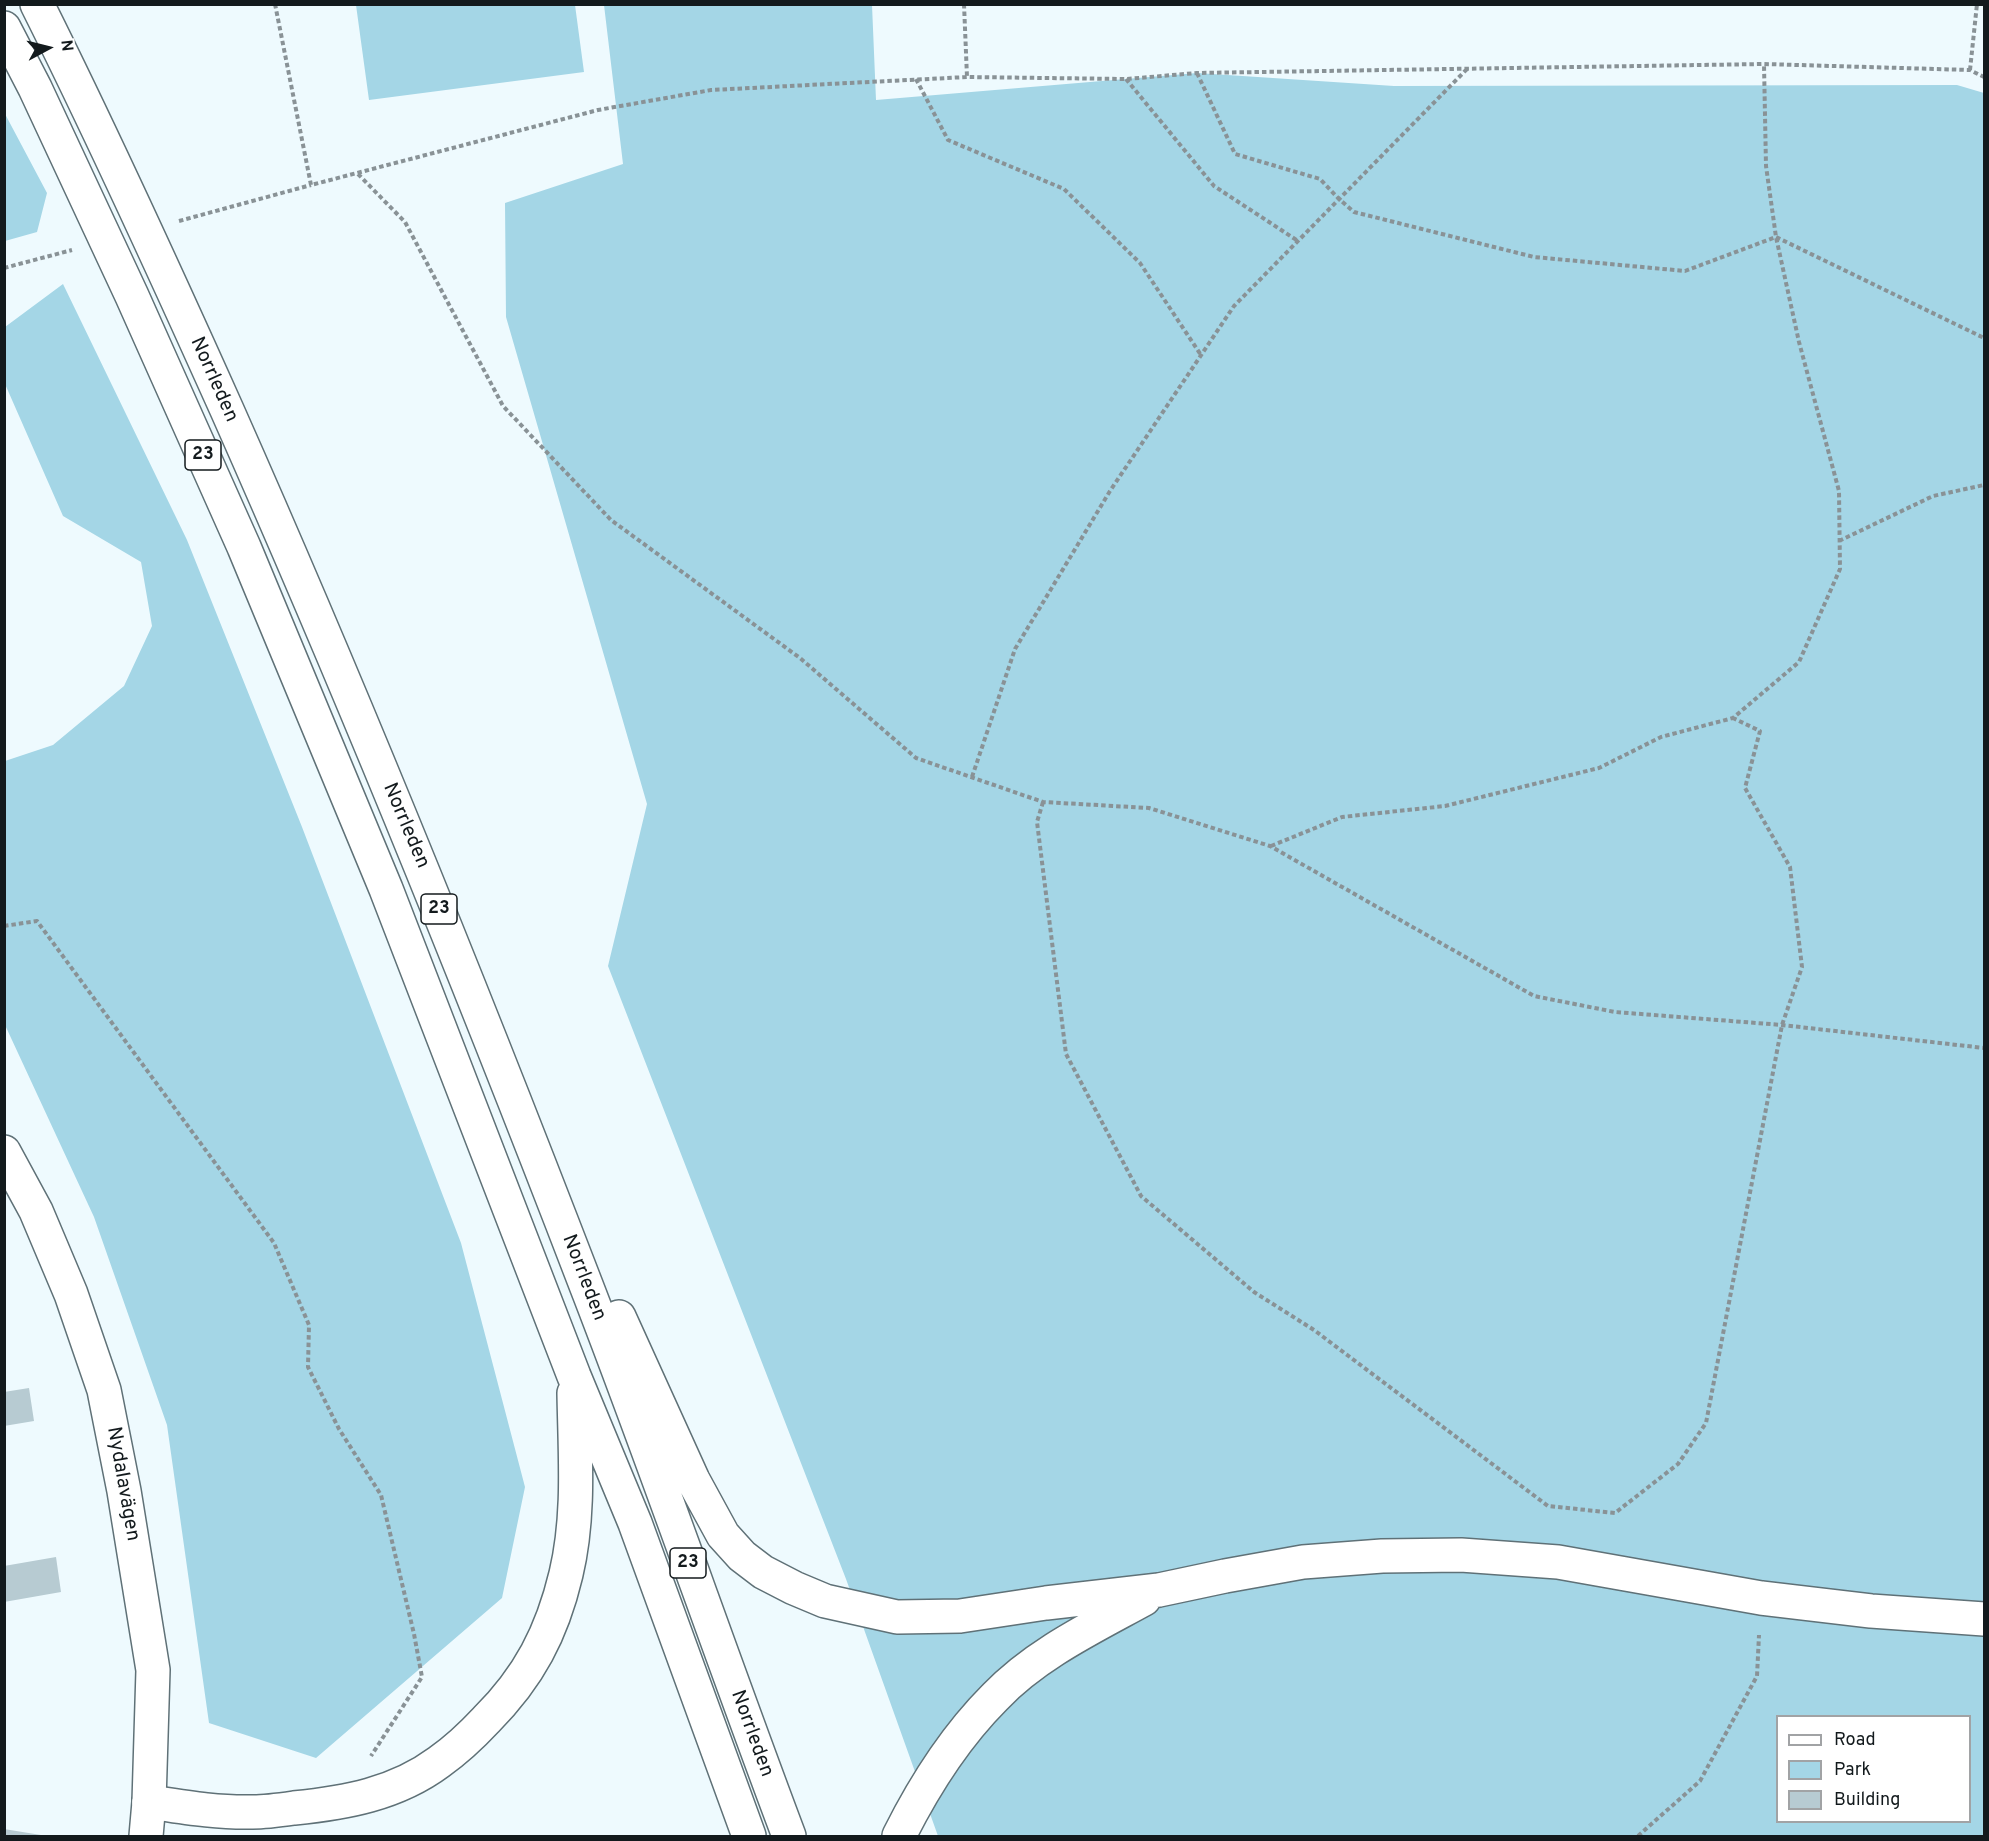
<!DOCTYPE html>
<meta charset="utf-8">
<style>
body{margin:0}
#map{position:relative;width:1989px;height:1841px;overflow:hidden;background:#eefafe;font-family:Overpass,sans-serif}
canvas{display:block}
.frame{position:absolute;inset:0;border:6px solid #131a1d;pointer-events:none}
.legend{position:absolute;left:1776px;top:1715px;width:195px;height:108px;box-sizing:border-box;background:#fff;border:2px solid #a1a3a5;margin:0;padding:8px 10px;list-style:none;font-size:18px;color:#131a1d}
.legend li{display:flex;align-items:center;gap:12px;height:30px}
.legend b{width:30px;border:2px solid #a1a3a5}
.north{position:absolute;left:18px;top:18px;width:60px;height:60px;-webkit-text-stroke:4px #fff;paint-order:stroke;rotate:83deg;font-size:16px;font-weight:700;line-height:24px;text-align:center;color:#131a1d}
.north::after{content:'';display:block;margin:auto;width:21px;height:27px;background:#131a1d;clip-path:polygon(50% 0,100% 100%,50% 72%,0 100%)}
</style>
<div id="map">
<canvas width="1989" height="1841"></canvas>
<div class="frame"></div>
<ul class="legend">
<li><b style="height:8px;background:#fff"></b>Road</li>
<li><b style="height:16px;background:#a4d6e6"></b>Park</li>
<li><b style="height:16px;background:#b7cbd2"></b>Building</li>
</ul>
<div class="north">N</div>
</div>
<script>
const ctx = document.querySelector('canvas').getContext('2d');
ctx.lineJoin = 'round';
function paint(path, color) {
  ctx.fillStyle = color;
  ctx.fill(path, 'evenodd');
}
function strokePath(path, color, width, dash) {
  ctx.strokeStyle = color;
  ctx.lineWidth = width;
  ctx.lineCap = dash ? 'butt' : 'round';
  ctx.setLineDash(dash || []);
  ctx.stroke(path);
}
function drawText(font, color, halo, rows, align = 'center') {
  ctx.font = font + ' Overpass,sans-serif';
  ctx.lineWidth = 4.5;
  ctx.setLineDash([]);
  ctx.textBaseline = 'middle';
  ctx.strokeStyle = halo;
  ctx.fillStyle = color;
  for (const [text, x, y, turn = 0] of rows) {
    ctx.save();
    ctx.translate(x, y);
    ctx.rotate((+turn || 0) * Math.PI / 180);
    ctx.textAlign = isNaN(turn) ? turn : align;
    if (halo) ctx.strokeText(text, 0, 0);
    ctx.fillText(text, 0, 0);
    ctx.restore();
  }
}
paint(new Path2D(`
 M356,5H575L584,72L369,100Z
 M604,5H872L876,100L1197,73L1394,86L1957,85L1984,93V1836H938L846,1579L608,966L647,804L506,317L505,203L623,164ZM1778,1716H1970V1822H1778Z
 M4,112L47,193L37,232L5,241Z
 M63,284L187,540L302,827L461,1243L525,1487L502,1598L316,1758L209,1723L167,1425L94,1217L5,1025V761L53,745L124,686L152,626L141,562L63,516L5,384V327Z`), '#a4d6e6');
paint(new Path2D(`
 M29,1388L34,1421L4,1426V1392Z
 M56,1557L61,1592L4,1602V1566Z
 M4,1829L41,1835V1836H4Z`), '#b7cbd2');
const minor = new Path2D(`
 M4,1152L36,1211L71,1294L104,1390L124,1491L153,1670L149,1802`);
const tertiary = new Path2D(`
 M146,1836L149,1802`);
const trunk = new Path2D(`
 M37,4C104,138 166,274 227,410C355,698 473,991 586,1285C657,1468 720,1653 789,1836
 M4,28L35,88L132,296L244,547L386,889L574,1376L635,1523L749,1836
 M619,1317L693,1480L723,1535L742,1556L763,1572L794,1588L825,1601L897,1617L960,1616L1046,1603L1159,1590L1225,1576L1303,1562L1382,1556L1461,1555L1558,1562L1761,1598L1871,1611L1984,1619
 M149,1802C183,1807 218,1813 253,1812C266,1812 280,1810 294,1808C345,1803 396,1794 439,1762C456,1750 472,1735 486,1720C529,1677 552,1633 566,1574C580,1516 575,1453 574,1393
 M899,1836C924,1786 955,1737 995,1697C1036,1654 1093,1627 1144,1599`);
strokePath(minor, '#5f7177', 36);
strokePath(tertiary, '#5f7177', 36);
strokePath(trunk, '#5f7177', 36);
strokePath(new Path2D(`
 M275,4L311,185L598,110L711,90L967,77L1126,79L1197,73L1764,64L1970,70L1984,77
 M964,4L967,77
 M1970,70L1977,4
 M1197,73L1235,154L1320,179L1339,199L1354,212L1534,257L1685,271L1776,237L1984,338
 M916,79L948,140L1064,189L1140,263L1201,355
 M1126,79L1214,186L1298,241
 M358,174L405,222L503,406L611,520L800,658L916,758L1043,802L1149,808L1270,846L1534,996L1615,1012L1782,1025L1984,1048
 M179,221L311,185
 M4,268L72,250
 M1839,541L1933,496L1984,485
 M972,777L1015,649L1110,491L1234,306L1467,69
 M1043,802L1037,822L1066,1054L1141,1196L1254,1292L1314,1330L1548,1506L1615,1513L1678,1464L1706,1423L1782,1025L1802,967L1790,867L1745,788L1760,731L1733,718
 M1271,846L1342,817L1445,806L1599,768L1661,737L1733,718L1799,662L1840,569L1839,491L1799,342L1776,237L1766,166L1764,64
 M4,926L37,921L274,1243L309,1325L308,1367L339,1429L381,1495L414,1634L422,1677L371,1756
 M1638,1836L1700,1781L1757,1676L1759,1635`), '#899296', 4, [4.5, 3]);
strokePath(minor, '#fff', 33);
strokePath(tertiary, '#fff', 33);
strokePath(trunk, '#fff', 33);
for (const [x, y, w] of [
 [203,455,36],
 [439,909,36],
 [688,1563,36]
]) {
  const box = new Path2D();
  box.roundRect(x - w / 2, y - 15, w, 30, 4.5);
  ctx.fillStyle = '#fff';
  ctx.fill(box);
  strokePath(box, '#131a1d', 1.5);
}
drawText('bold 18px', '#131a1d', null, [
 ["23",203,455],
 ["23",439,909],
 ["23",688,1563]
]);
drawText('20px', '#131a1d', '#fff', [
 ["Norrleden",213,380,66],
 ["Norrleden",405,826,67],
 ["Norrleden",583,1278,69],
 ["Nydalavägen",122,1484,80],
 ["Norrleden",751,1734,70]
]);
</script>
